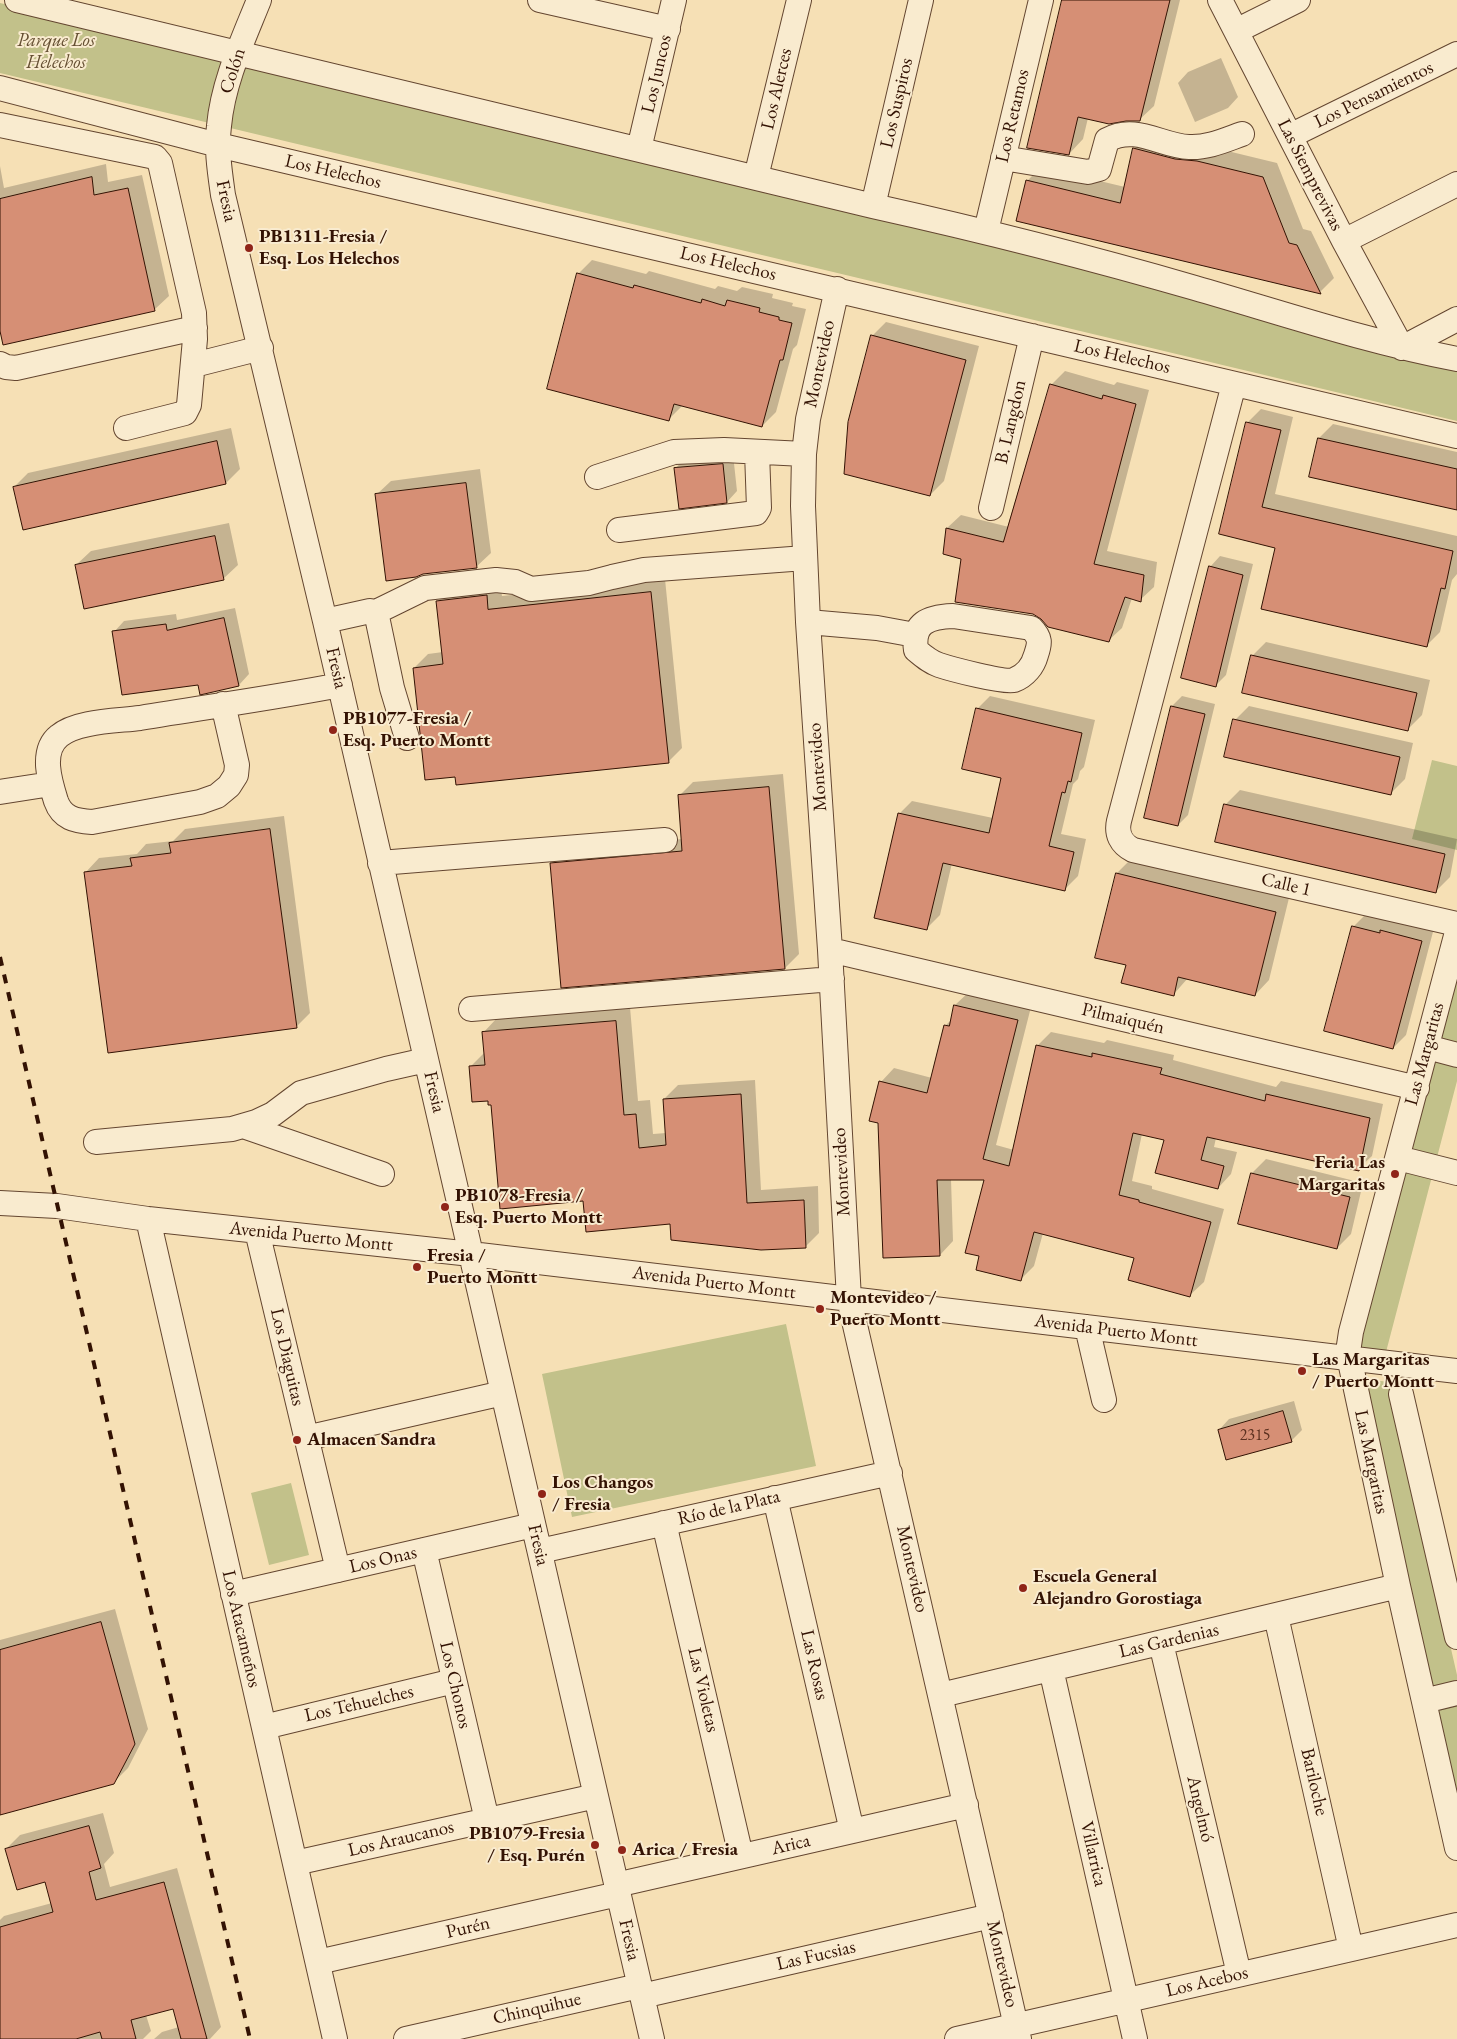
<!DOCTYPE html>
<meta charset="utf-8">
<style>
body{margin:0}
canvas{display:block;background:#f6e0b5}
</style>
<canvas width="1457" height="2039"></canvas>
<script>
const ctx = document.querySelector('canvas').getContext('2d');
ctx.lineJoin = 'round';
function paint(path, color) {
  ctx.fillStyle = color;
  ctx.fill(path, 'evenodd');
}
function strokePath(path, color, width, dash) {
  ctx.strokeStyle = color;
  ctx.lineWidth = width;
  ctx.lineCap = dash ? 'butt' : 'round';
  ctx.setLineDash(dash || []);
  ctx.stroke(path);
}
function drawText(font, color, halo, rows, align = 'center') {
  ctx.font = font + ' "EB Garamond",serif';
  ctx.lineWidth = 4;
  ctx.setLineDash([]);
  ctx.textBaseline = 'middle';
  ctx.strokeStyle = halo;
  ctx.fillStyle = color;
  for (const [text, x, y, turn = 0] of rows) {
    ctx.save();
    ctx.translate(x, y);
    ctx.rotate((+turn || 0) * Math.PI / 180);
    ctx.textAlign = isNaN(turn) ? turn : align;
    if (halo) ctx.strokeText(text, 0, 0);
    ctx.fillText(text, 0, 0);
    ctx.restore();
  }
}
paint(new Path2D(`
 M0,3L1248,307L1457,367V421L0,73Z
 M1432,760L1457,766V850L1412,839Z
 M1457,970V1081L1386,1352L1360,1347Z
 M786,1324L816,1466L572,1517L542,1374Z
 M1362,1379L1390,1382L1457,1675V1801Z
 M291,1483L309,1555L269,1565L251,1493Z`), '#c2c18a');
paint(new Path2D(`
 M1064,0H1180L1154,106L1139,120L1088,118L1083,139L1069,154Z
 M1221,58L1238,97L1228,108L1195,122L1178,83L1188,72Z
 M1149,135L1211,147L1277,163L1303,229L1311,231L1334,278L1320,292L1017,220L1027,181L1041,167L1125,187L1134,149Z
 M106,164L108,182L142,175L169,296L154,310L0,325V166L4,188Z
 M592,260L646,274L649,271L715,289L718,286L737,291L742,287L773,294L772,298L793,303L792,306L806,309L797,345L793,349L776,412L762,426L683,405L669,419L578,274Z
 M886,322L979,346L944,481L930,495L872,336Z
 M1065,371L1114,385L1117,382L1149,390L1107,551L1157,562L1154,587L1140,600L1132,598L1122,628L1108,641L1042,618L962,558L947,528L961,515L1009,527L1052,384Z
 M1261,409L1293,417L1275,494L1457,536V574L1452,580L1440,632L1426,646L1276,547L1221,533L1248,422Z
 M1333,424L1457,452V509L1319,438Z
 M231,428L240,469L226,483L14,487L28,473Z
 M733,454L737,491L727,502L680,507L675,469L685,458Z
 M480,469L491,553L476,567L376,495L391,481Z
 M229,523L238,565L223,579L76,565L91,551Z
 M1220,556L1253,564L1226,675L1216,685L1210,567Z
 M665,579L682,748L668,762L456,776L414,668L428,654L443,652L438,601L452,587L500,581L502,596Z
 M235,608L249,674L239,685L201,693L199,683L114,632L124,621L176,614L177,620Z
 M1266,642L1430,680L1422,715L1408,729L1252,656Z
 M990,696L1095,720L1084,767L1080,771L1078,779L1073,784L1061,834L1086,839L1078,876L1065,889L952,863L940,915L927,928L899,814L912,801L993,818L1003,777L977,709Z
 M1182,696L1215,704L1188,815L1178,825L1172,706Z
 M1249,706L1413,743L1405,779L1391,793L1235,720Z
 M783,774L799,954L785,968L551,864L566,849L683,839L679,796L693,782Z
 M1240,790L1457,839L1450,877L1436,891L1217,842L1226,804Z
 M284,816L310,1013L296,1027L85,873L99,858L137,854L146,844L173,841L185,829Z
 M1131,859L1289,898L1269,980L1255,995L1188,978L1173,995L1127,964L1097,957L1117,873Z
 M1366,914L1434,928L1406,1035L1393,1048L1353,927Z
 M969,992L1031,1007L996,1145L1014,1150L1037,1046L1051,1032L1104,1043L1107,1040L1174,1055L1173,1060L1276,1087L1281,1081L1383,1104L1372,1156L1358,1169L1216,1138L1214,1147L1237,1152L1231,1174L1218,1188L1166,1139L1142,1134L1132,1181L1152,1186V1189L1224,1209L1204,1282L1190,1295L1136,1257L1043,1233L1034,1266L1020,1280L986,1179H951L953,1241L940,1255L881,1082L894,1068L932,1078L945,1026L952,1019L955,1005Z
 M630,1007L638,1101L650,1100L653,1134L666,1133L664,1099L678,1085L755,1080L761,1190L818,1186L819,1233L805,1247L672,1223L584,1200L492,1103L470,1067L485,1052L483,1033L497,1018Z
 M1266,1159L1363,1183L1351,1234L1337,1248L1252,1173Z
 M1294,1401L1302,1430L1291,1441L1219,1430L1229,1419Z
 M115,1609L148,1729L128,1768L113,1783L0,1814V1640Z
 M103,1813L114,1853L104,1864L110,1887L177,1868L221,2027L210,2039H154L162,2032L179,2027L174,2007L146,2015L151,2031L143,2039H79V2037L71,2039H0V1920L4,1916L52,1903L46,1881L6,1849L20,1835Z`), '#0003');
const building = new Path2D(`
 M1062,0H1170L1140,121H1126L1109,124L1078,117L1069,155L1027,148Z
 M1133,148L1175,159L1197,161L1263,177L1289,243L1297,245L1321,294L1016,221L1026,180L1120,203Z
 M92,177L94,195L128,188L155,311L3,345L0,331V199Z
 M577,273L633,288L634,285L701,303L702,299L725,306L727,300L760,308L759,312L779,317V320L792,323L783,360H780L762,427L674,404L669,421L547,389Z
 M871,335L966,360L930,496L844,474L848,422Z
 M1050,384L1102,399L1103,395L1136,404L1094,564L1144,575L1141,602L1125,597L1109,642L1048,627L1041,619L1033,614L955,602L961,559L943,554L946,528L1003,542Z
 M1246,422L1281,430L1262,507L1453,551L1445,589L1441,588L1427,647L1261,609L1275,548L1219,534Z
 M1318,438L1457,469V510L1309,477Z
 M217,441L226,484L23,530L13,487Z
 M723,464L727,503L679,509L674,468Z
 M466,483L477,568L423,574L416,577L386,581L375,494Z
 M215,536L224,580L84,609L75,565Z
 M1209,566L1243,575L1216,687L1181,678Z
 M651,592L669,763L456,785L455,777L425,780L413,668L443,664L436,601L487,595L488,609Z
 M224,618L239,686L200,695L198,685L122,695L112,631L166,624L167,630Z
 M1251,655L1417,693L1408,731L1242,693Z
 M1171,706L1205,714L1178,826L1144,818Z
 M976,708L1082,733L1071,782L1068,781L1065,793L1062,792L1049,846L1074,852L1065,891L943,863L927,930L874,918L898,813L989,833L1001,778L962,769Z
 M1233,719L1400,757L1391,795L1224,757Z
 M769,787L785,969L561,988L550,863L682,851L678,795Z
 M1224,804L1445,854L1436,893L1215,842Z
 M270,829L297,1028L108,1053L84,872L132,866L130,858L171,853L169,843Z
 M1116,873L1276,912L1255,996L1178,977L1174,996L1121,983L1126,965L1095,958Z
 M1352,926L1380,933V930L1422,941L1393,1049L1324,1031Z
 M954,1005L1018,1020L983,1159L1009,1166L1036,1045L1092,1057V1053L1162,1068L1160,1074L1265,1101L1266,1094L1370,1118L1359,1171L1207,1137L1201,1160L1224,1166L1218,1189L1155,1173L1164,1140L1133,1133L1119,1195L1139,1200V1202L1211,1222L1190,1297L1128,1280L1134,1258L1034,1232L1021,1281L976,1270L979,1256L965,1253L984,1180H937L940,1256L883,1258L878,1123L869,1121L879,1081L927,1093L944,1025L949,1026Z
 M616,1021L624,1115L636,1114L639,1148L666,1145L663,1099L741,1094L747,1203L804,1200L806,1248L761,1250L671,1240L670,1224L586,1232L583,1201L500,1209L491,1105H488V1101L472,1102L469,1066L485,1065L482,1032Z
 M1251,1173L1350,1197L1337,1249L1238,1224Z
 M1283,1411L1292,1442L1226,1460L1218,1430Z
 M101,1622L135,1744L114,1784L0,1815V1650Z
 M89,1826L101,1868L89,1872L96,1900L164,1882L207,2039H181L173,2009L131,2020L136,2039H102L100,2032L76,2039H0V1927L53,1912L45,1882L17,1890L5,1849Z`);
paint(building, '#d68f75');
strokePath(building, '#331203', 1);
const minor = new Path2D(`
 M17,0L873,206C981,230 1088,257 1195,288C1282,313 1368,342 1457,359
 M259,0C243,40 223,82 219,126C216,149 220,173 223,195L325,621L652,2039
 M540,0L668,29
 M1220,0L1344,241L1402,348L1457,319
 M1236,31L1298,0
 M0,88L218,145L1457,436
 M0,125L155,157L160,163L194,313L195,339L189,405L185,413L126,428
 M1290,136L1457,54
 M639,149L674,0
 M1003,158L1088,172L1099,169L1107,140C1136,124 1161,146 1189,147C1208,148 1225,140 1242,134
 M756,177L799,0
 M873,206L921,0
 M986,231L1041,0
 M1344,241L1457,184
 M837,289L808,419L804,454L803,506L808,622L830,950L849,1299L1019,2039
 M0,364L6,367L16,368L195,328
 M194,365L261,348
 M1234,384L1119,821C1116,834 1121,844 1133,850L1457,924
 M597,477L674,452L724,450L804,454
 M991,508L1032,336
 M619,530L756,513L759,508L757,452
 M376,612L425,588L496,580L515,582L531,589L589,583L612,577L644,570L805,558
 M953,616L1031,628C1041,638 1040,643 1036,655C1033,666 1025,676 1014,680C1004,683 951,669 939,665C930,662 923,656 916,650C912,623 928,617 953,616Z
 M325,621L370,611L376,612L392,688L407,738
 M808,622L877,628L915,635
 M223,704L237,765L236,775L229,786L217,796L200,802L92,822C75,821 62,818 56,801C50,782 40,751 59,736C76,721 117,721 140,718C206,707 273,698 340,685
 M0,792L51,784
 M380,863L665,840
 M1457,932L1351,1332L1348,1352L1398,1586L1457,1848
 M830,950L1417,1088
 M471,1009L832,979
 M1427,1047L1457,1055
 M243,1126L382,1174
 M96,1142L232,1129L256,1122L273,1114L301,1093L386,1069L426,1060
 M1398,1158L1457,1173
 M0,1203L57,1206L148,1219L471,1254L1457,1371
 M148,1219L335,2039
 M257,1231L338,1570
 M1087,1327L1104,1400
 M1401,1394L1457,1637
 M306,1438L503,1393
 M775,1498L852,1831
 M664,1523L741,1856
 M424,1550L487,1820
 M540,1551L890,1473
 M233,1594L533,1525
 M1276,1616L1351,1949
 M1161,1643L1239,1974
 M1051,1669L1135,2039
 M941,1695L1398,1586
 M1424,1701L1457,1693
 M264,1727L454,1681
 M295,1863L596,1796
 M616,1885L966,1805
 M318,1962L618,1894
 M642,1996L991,1916
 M406,2039L639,1986
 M957,2039L1457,1925`);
strokePath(minor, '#644630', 26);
strokePath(minor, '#f9ebcf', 24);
strokePath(new Path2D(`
 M0,957L250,2039`), '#331203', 4, [9, 9]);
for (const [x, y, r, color] of [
 [249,248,5,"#8f2418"],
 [333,730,5,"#8f2418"],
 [1395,1174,5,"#8f2418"],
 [445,1207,5,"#8f2418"],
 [417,1267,5,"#8f2418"],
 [820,1309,5,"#8f2418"],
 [1302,1371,5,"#8f2418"],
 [297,1440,5,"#8f2418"],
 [542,1494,5,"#8f2418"],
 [1023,1588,5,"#8f2418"],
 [595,1845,5,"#8f2418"],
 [622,1850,5,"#8f2418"]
]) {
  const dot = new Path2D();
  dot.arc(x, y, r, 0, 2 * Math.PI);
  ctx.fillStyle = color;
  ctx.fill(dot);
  strokePath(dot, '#f9ebcf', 2);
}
drawText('16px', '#5c3120', null, [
 ["2315",1255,1436]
]);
drawText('italic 19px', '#654f32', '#f9ebcf', [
 ["Parque Los",56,41],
 ["Helechos",56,63]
]);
drawText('19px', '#331203', '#f9ebcf', [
 ["Colón",233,71,-72],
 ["Los Juncos",657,74,-77],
 ["Los Alerces",777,89,-77],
 ["Los Pensamientos",1374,95,-26],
 ["Los Suspiros",897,103,-77],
 ["Los Retamos",1013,116,-77],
 ["Los Helechos",333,172,13],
 ["Las Siemprevivas",1310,175,63],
 ["Fresia",226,201,78],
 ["Los Helechos",728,264,13],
 ["Los Helechos",1122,357,13],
 ["Montevideo",820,364,-78],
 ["B. Langdon",1011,422,-77],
 ["Fresia",336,668,77],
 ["Montevideo",818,767,-94],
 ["Calle 1",1286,885,13],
 ["Pilmaiquén",1123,1019,13],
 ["Las Margaritas",1425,1054,-75],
 ["Fresia",434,1092,77],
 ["Montevideo",842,1172,-93],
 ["Avenida Puerto Montt",311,1237,6],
 ["Avenida Puerto Montt",714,1283,7],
 ["Avenida Puerto Montt",1116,1331,7],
 ["Los Diaguitas",287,1357,77],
 ["Las Margaritas",1371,1462,78],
 ["Río de la Plata",729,1508,-13],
 ["Fresia",538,1545,77],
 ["Los Onas",383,1560,-13],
 ["Montevideo",912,1569,77],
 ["Los Atacameños",241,1629,77],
 ["Las Gardenias",1169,1641,-13],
 ["Las Rosas",814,1665,77],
 ["Los Chonos",455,1685,77],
 ["Las Violetas",703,1690,77],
 ["Los Tehuelches",359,1704,-13],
 ["Bariloche",1314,1782,77],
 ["Angelmó",1200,1809,77],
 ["Los Araucanos",401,1839,-13],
 ["Arica",791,1845,-13],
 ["Villarrica",1093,1854,77],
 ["Purén",468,1928,-13],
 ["Fresia",629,1940,77],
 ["Las Fucsias",816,1956,-13],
 ["Montevideo",1002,1964,77],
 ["Los Acebos",1207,1982,-13],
 ["Chinquihue",537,2009,-13]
]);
drawText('bold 19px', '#331203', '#f9ebcf', [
 ["PB1311-Fresia /",259,237],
 ["Esq. Los Helechos",259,259],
 ["PB1077-Fresia /",343,719],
 ["Esq. Puerto Montt",343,741],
 ["Feria Las",1385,1163,"right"],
 ["Margaritas",1385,1185,"right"],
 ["PB1078-Fresia /",455,1196],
 ["Esq. Puerto Montt",455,1218],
 ["Fresia /",427,1256],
 ["Puerto Montt",427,1278],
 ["Montevideo /",830,1298],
 ["Puerto Montt",830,1320],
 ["Las Margaritas",1312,1360],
 ["/ Puerto Montt",1312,1382],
 ["Almacen Sandra",307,1440],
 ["Los Changos",552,1483],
 ["/ Fresia",552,1505],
 ["Escuela General",1033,1577],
 ["Alejandro Gorostiaga",1033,1599],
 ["PB1079-Fresia",585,1834,"right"],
 ["/ Esq. Purén",585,1856,"right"],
 ["Arica / Fresia",632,1850]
], 'left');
</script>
